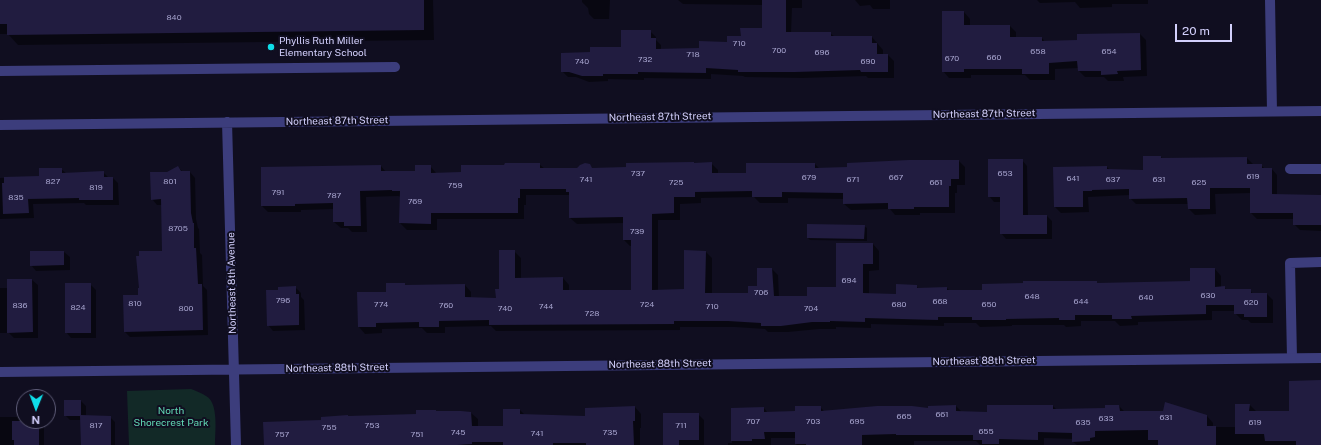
<!DOCTYPE html>
<style>
body{margin:0}
#map{position:relative;width:1321px;height:445px;overflow:hidden;background:#100e20;font-family:"Public Sans",sans-serif}
canvas{display:block}
.north{position:absolute;left:16px;top:389px;width:40px;height:40px;box-sizing:border-box;background:#100e20;border:1px solid #5e5c78;border-radius:50%;rotate:181deg;font-size:11px;font-weight:700;line-height:16px;text-align:center;color:#d3d0fc}
.north::after{content:'';display:block;margin:auto;width:14px;height:18px;background:#0fdee9;clip-path:polygon(50% 0,100% 100%,50% 72%,0 100%)}
.scale{position:absolute;left:1175px;top:24px;width:57px;height:18px;box-sizing:border-box;border:2px solid #d3d0fc;border-top:0;padding-left:5px;font-size:12px;line-height:14px;white-space:nowrap;color:#d3d0fc;-webkit-text-stroke:3px #100e20;paint-order:stroke}
</style>
<div id="map">
<canvas width="1321" height="445"></canvas>
<div class="north">N</div>
<div class="scale">20 m</div>
</div>
<script>
const ctx = document.querySelector('canvas').getContext('2d');
ctx.lineJoin = 'round';
function paint(path, color) {
  ctx.fillStyle = color;
  ctx.fill(path, 'evenodd');
}
function strokePath(path, color, width, dash) {
  ctx.strokeStyle = color;
  ctx.lineWidth = width;
  ctx.lineCap = dash ? 'butt' : 'round';
  ctx.setLineDash(dash || []);
  ctx.stroke(path);
}
function drawText(font, color, halo, rows, align = 'center') {
  ctx.font = font + ' "Public Sans",sans-serif';
  ctx.lineWidth = 4;
  ctx.setLineDash([]);
  ctx.textBaseline = 'middle';
  ctx.strokeStyle = halo;
  ctx.fillStyle = color;
  for (const [text, x, y, turn = 0] of rows) {
    ctx.save();
    ctx.translate(x, y);
    ctx.rotate((+turn || 0) * Math.PI / 180);
    ctx.textAlign = isNaN(turn) ? turn : align;
    if (halo) ctx.strokeText(text, 0, 0);
    ctx.fillText(text, 0, 0);
    ctx.restore();
  }
}
paint(new Path2D(`
 M191,389C196,391 202,393 206,396C219,403 215,432 215,445H129L127,391Z`), '#122927');
paint(new Path2D(`
 M0,0H433L434,40L18,45L8,34H0Z
 M582,0H610L609,19H594L589,14L588,8L582,2Z
 M678,0H802V8H792L791,33H830L835,37H872L883,50V55H888L894,61V78H868L866,76L802,78L745,77L743,76L711,74V79L644,78V80L608,79V81L589,82L576,77H568L562,71L591,53L622,48L650,31L656,37V40L661,45V50L700,49L728,43L763,29V5L683,4Z
 M855,0H890V9H873L870,5L860,6Z
 M1037,0H1148V4H1112V7L1080,8L1075,2L1040,3Z
 M964,12L970,19V26H1010L1016,32V38H1042L1045,42L1078,41L1140,34L1146,40L1147,76L1123,77L1124,81H1108L1104,77H1085L1079,71V68L1055,69V80H1030L1025,75H971V78H949L943,71Z
 M1161,157L1163,159L1247,158L1253,164L1261,165L1265,169H1272L1277,175V195L1321,196V231L1300,230L1294,224V219H1257L1251,213V193L1215,194L1216,214L1195,215L1189,209V204H1136L1130,198V195L1088,197L1089,212L1061,213L1055,207L1107,167L1110,170L1144,171Z
 M1022,160L1027,166L1028,216H1047L1052,221V239H1006L1001,233V202H994L989,196Z
 M959,161L965,167V185H957V193H955V213H920V215H895L890,209L851,210L844,204V199L788,198V203H760L754,197L701,198V203L680,204V220H658V291L685,290L706,252L712,258V294H749L758,287L772,269L778,275L779,297H808L837,288L873,244L879,251V270L869,271V294L897,295L916,286L919,289L947,288L950,291H983L1096,282L1098,284L1191,282L1215,269L1221,276V288L1224,287L1227,290H1250L1253,294H1267L1273,300V323H1251L1248,320H1242L1235,313V311H1212V320L1138,322V325L1120,326L1115,321H1081V326L1066,327L1064,325H1012V326L980,327L976,323H944V326L871,324V328L836,327V329H819L788,332H768L765,329L735,327H680V330L496,331L491,326L445,327V333H427L422,328L382,329V333L365,334L359,327L387,293L404,284L407,286L465,285L471,292V299H497L514,251L521,258V278H563L569,285V291H632V246H630L624,240V223L577,224L570,218V195H526V205H524V219H437V230H407L400,223L401,197L398,196L366,197L367,232H352L348,228H341L334,222V209L301,210V212H268L262,206L381,166L386,172H416L430,166L437,174L462,173L539,164L545,169L627,168V164L694,163L696,164L711,163L718,170V174H747L815,164L820,169Z
 M178,167L183,172H190L195,178L196,219L198,228L199,229L200,253L202,255L203,286L207,290L208,335L130,337L125,332L139,296L163,252L162,205H157L152,199L167,173Z
 M61,169L66,173L103,172L109,178H113L118,183L119,205H86L84,203L33,204L34,218L0,219V178L40,177Z
 M864,226L867,228V241L810,240L808,238Z
 M64,252L70,257V270L36,271L31,265Z
 M8,280H32L38,285V338H14L9,333H0V288H8Z
 M90,284L96,290V338H71L66,332Z
 M295,287L301,293V297L304,300L305,330L273,331L268,325L279,291Z
 M1321,381V445H1077L1073,442V439L1044,438V445H980L976,441H914V445H797L796,444V438H771V445H728V443H732V409L764,408L768,413L796,412L820,407L824,411L929,409L956,406L962,412L988,413L1053,406L1057,410L1106,409L1119,406L1125,412L1207,416L1213,423V427H1236L1249,404L1256,411L1290,412Z
 M81,401L86,406V416L110,417L115,422V445H82V420H70L65,415Z
 M635,407L641,414V428H640V445H265L322,421L348,417L417,415L436,411L437,412L471,413L478,419V427H504V410H520L525,415L586,417Z
 M17,410L24,411V421H44V445H0V417H17Z
 M698,414L704,420V445H664Z`), '#0007');
paint(new Path2D(`
 M0,0H424V30L7,35V24H0Z
 M762,0H786V32H831V36H872V43H877V54H888V72H861L860,70L795,72H738V70L706,68V73L638,72V74H603V76H582L569,72H561V53L590,52V47H621V30H651V38H656V49L699,48V41L727,42V36H741L740,28H762Z
 M942,11H964V25H1010V37H1042V41L1077,40V34L1140,33L1141,70L1117,71L1118,74L1101,75V71H1078L1077,61L1049,63V74H1022V69H964V72H942Z
 M1143,156H1161V158L1247,157V164H1262V168H1272V194L1321,195V225H1293V213H1250V188H1210V209H1188L1187,198L1129,199V189L1092,190V191H1083V207H1054L1053,167L1107,166V169L1143,170Z
 M988,159H1023V215H1047V234H1000V197H988Z
 M909,160H959V179H951V186H949V207H914V209H888V203L843,204V193L782,192V197H752V191L695,192V197H674V213L652,214V290L684,289V250L706,251L705,293H748V286H757V268H772L774,296H807V287H836V243H873V264H863V293L896,294V284L917,285V288L947,287V290H982V284L1023,283V281H1097V283L1190,281V268H1215V287L1225,286V289H1251V293H1267V317H1244V314H1234V305H1206V314L1131,316L1132,319H1112V315H1075V320H1059V318L1006,319V320H972V317H938V320L865,318V322L830,321V322H812L781,326H761V323L728,321H674V324L489,325V320L439,321V327H419V322L376,323V327H358L357,292H386V283H405V285L465,284V297L496,298L495,289H499V250H515V278L563,277V290H631V240H623V217L569,218V192H566V189H520V198H518V213H431V224L399,223L400,191H392V190L360,191L361,226H344V222H333V203L295,204V206H261V167L381,165V171H415V165H431V173L461,172V165H504L505,163H540V168H577L580,165L585,163L590,164L592,168L626,167V163L694,162V163L712,162V173H746V163H815V168L847,167V163Z
 M178,166L181,171H190L191,213L193,223H194V248H196L198,284H202L203,330L124,332L123,295H138V288H139L136,256H139V251H162L161,199L151,200L150,172H167Z
 M39,168H62V173L104,171V177H113V200H79V198L28,199L29,213L3,214L2,183H4V177L39,176Z
 M807,224L865,225L864,239L807,238Z
 M30,251H64V265L30,266Z
 M7,279H32L33,332L7,333Z
 M65,283H91V333H65Z
 M296,286V294H299V325L267,326L266,290H278V287Z
 M1321,380V445H1296V441H1265L1264,434H1235V404H1250L1249,411H1289V381Z
 M64,400H81V415L111,416V445H81L80,416H64Z
 M1165,402L1207,415V426H1216V445H1158V440H1148V430L1095,431V437L1090,438V441L1072,442V433L1038,432V440L999,439V444H982V440H973V435H896V434L862,435V445H806V444H795V432H764L765,439H752V441H731V408L764,407V412L795,411V406H821V411L877,406H912L928,408V406L956,405V411L987,412V405H1053V409L1105,408V405H1119L1120,411H1163Z
 M635,406V421H633L634,445H586V443H553V445H503V442H472V444L457,445H264L263,422L321,420V417L348,415V416L416,414V410H436V411H461L471,412L472,426H503V409H520V414L585,416V408Z
 M663,413H699V440H679V445H663Z
 M12,421H39V445H14V440H12Z`), '#211c40');
strokePath(new Path2D(`
 M1270,0L1272,111
 M0,71L395,67
 M1290,169H1321
 M1292,358L1290,263L1321,262`), '#3c3d7c', 10);
strokePath(new Path2D(`
 M227,122L236,445
 M0,125L1321,111
 M0,372L1321,358`), '#3c3d7c', 10);
for (const [x, y, r, color] of [
 [271,47,4,"#0fdee9"]
]) {
  const dot = new Path2D();
  dot.arc(x, y, r, 0, 2 * Math.PI);
  ctx.fillStyle = color;
  ctx.fill(dot);
  strokePath(dot, '#100e20', 1.5);
}
drawText('8px', '#a6a3cd', null, [
 ["840",174,18],
 ["710",739,44],
 ["700",779,51],
 ["658",1038,52],
 ["654",1109,52],
 ["696",822,53],
 ["718",693,55],
 ["660",994,58],
 ["670",952,59],
 ["732",645,60],
 ["740",582,62],
 ["690",868,62],
 ["737",638,174],
 ["653",1005,174],
 ["619",1253,177],
 ["679",809,178],
 ["667",896,178],
 ["641",1073,179],
 ["741",586,180],
 ["671",853,180],
 ["637",1113,180],
 ["631",1159,180],
 ["827",53,182],
 ["801",170,182],
 ["725",676,183],
 ["661",936,183],
 ["625",1199,183],
 ["759",455,186],
 ["819",96,188],
 ["791",278,193],
 ["787",334,196],
 ["835",16,198],
 ["769",415,202],
 ["8705",178,229],
 ["739",637,232],
 ["694",849,281],
 ["706",761,293],
 ["630",1208,296],
 ["648",1032,297],
 ["640",1146,298],
 ["796",283,301],
 ["668",940,302],
 ["644",1081,302],
 ["620",1251,303],
 ["810",135,304],
 ["774",381,305],
 ["724",647,305],
 ["680",899,305],
 ["650",989,305],
 ["836",20,306],
 ["760",446,306],
 ["744",546,307],
 ["710",712,307],
 ["824",78,308],
 ["800",186,309],
 ["740",505,309],
 ["704",811,309],
 ["728",592,314],
 ["661",942,415],
 ["665",904,417],
 ["631",1166,418],
 ["633",1106,419],
 ["707",753,422],
 ["703",813,422],
 ["695",857,422],
 ["635",1083,423],
 ["619",1255,423],
 ["817",96,426],
 ["753",372,426],
 ["711",681,426],
 ["755",329,428],
 ["655",986,432],
 ["745",458,433],
 ["735",610,433],
 ["741",537,434],
 ["757",282,435],
 ["751",417,435]
]);
drawText('10px', '#d3d0fc', '#100e20', [
 ["Phyllis Ruth Miller",279,41],
 ["Elementary School",279,53]
], 'left');
drawText('10px', '#d3d0fc', '#100e20', [
 ["Northeast 87th Street",984,114,-1],
 ["Northeast 87th Street",660,117,-1],
 ["Northeast 87th Street",337,121,-1],
 ["Northeast 8th Avenue",232,283,-91],
 ["Northeast 88th Street",984,361,-1],
 ["Northeast 88th Street",660,364,-1],
 ["Northeast 88th Street",337,368,-1]
]);
drawText('10px', '#61d7b4', '#100e20', [
 ["North",171,411],
 ["Shorecrest Park",171,423]
]);
</script>
